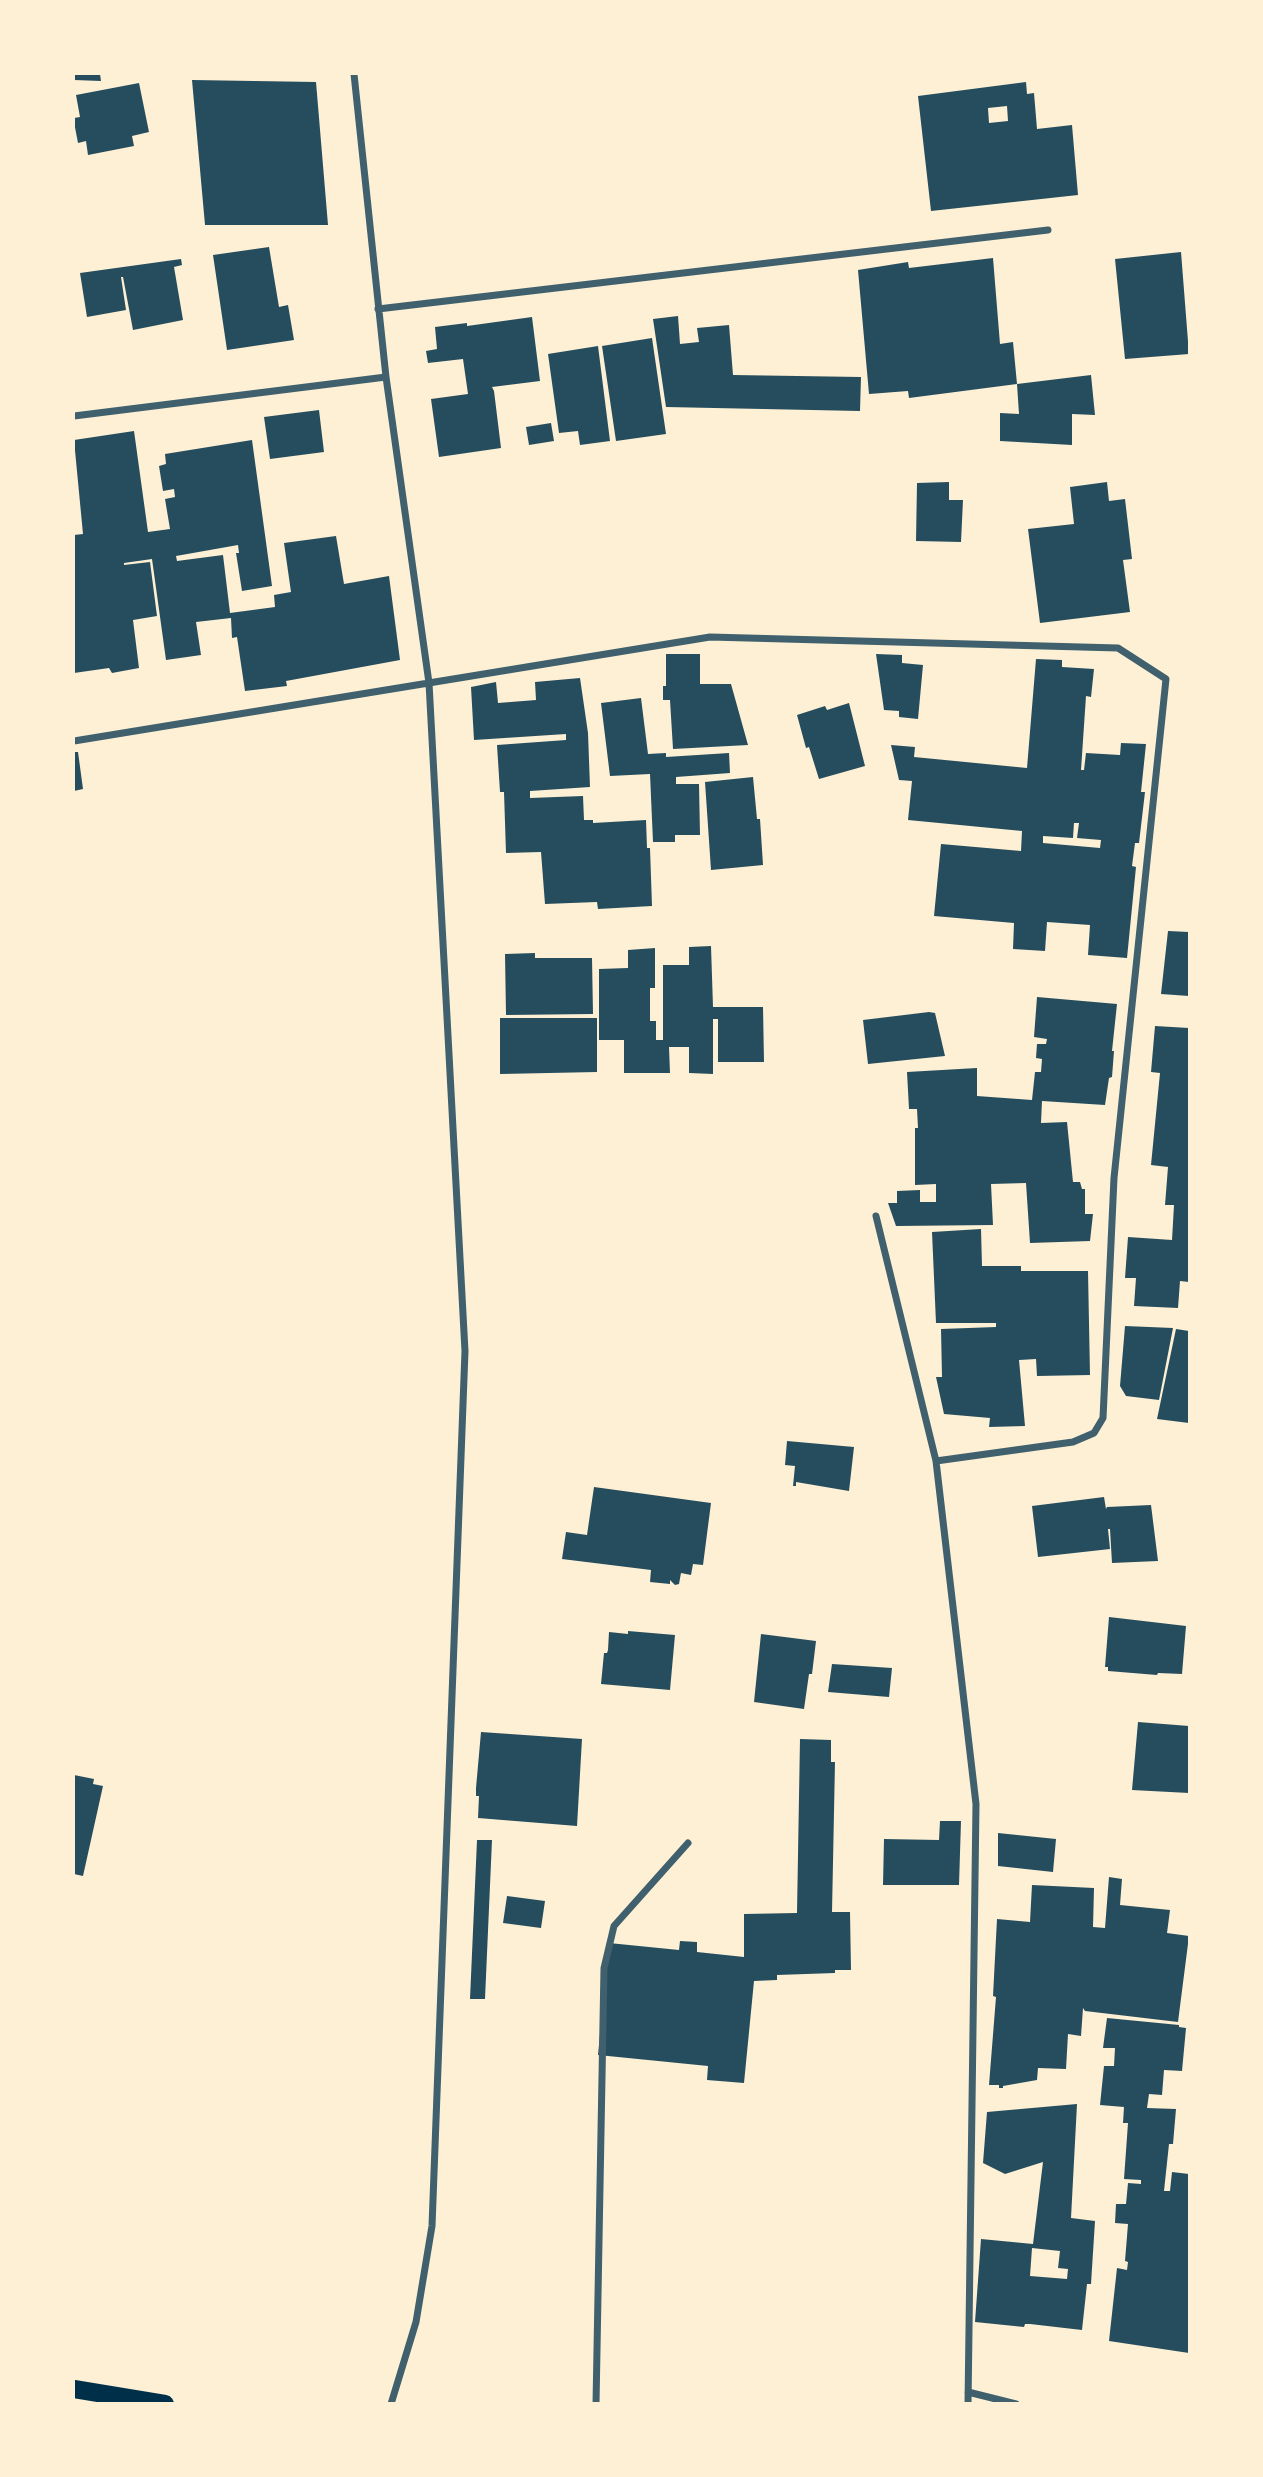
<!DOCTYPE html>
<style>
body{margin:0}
#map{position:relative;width:1263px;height:2477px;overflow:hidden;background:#fdf0d5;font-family:"Fira Sans",sans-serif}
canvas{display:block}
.frame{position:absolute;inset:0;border:75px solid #fdf0d5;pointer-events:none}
</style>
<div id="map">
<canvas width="1263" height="2477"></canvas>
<div class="frame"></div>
</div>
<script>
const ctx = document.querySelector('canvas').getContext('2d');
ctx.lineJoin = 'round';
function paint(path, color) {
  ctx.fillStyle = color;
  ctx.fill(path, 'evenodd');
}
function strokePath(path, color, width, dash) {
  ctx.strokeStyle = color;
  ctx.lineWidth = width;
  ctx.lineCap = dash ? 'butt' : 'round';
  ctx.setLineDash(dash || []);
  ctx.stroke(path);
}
paint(new Path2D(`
 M74,74H100L101,81L74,80Z
 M192,80L316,82L328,225H205Z
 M1026,82L1027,94L1034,93L1037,129L1072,125L1078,195L931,211L918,96ZM1007,106L1008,121L989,123L988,108Z
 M139,83L149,132L132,136L134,146L88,155L86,141L78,143L74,122V118L80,117L76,95Z
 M269,247L279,307L288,305L294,340L227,350L213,255Z
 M1181,252L1189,354L1125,359L1115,259Z
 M993,258L1000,344L1013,342L1017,384L909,398L908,391L869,394L858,270L908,262L909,268Z
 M181,259L182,265L174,267L183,320L133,330L123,277H121L126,310L87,317L80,273Z
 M678,316L680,344L699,342L697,328L729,325L733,375L861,377L860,411L666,407L653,319Z
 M532,317L540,381L492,387L494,391L501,448L439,457L431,399L468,394L463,359L428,363L426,351L437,349L435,327L467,323V326Z
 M652,338L666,434L616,441L602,346Z
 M598,346L610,441L580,445L578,431L559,433L548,354Z
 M1091,375L1095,415L1072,414V445L1000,441V413L1019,414L1017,384Z
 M319,410L324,452L270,459L264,417Z
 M551,423L554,441L529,445L526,427Z
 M134,431L148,532L170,529L165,499L175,497L174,489L163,491L159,466L166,464L165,454L252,440L272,586L242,591L236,553H239L238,545L176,556L177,561L223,555L230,613L275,607L274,595L291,592L284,543L336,536L344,584L389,576L400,660L286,681L287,686L245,691L237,637L232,638L231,618L196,622L201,655L166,660L152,559L124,563V565L150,562L157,616L133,620L139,668L112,673L109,668L74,673V535L83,534L74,440Z
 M949,482V500H963L961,542L916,541L917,483Z
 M1107,482L1109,501L1125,499L1132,559L1123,560L1130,612L1040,623L1028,529L1074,524L1070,487Z
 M666,654H700V684H731L748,745L673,749L670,700H663V686H666Z
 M876,654L902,655V663L923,665L918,719L899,717V711L884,710Z
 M1036,659L1062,660V667L1094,669L1091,697L1086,696L1081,770H1084L1086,753L1120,755L1121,743L1146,744L1141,792H1145L1139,843H1135L1132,866L1136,867L1127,958L1088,955L1090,925L1047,922L1045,951L1013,949L1014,923L934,916L941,844L1021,851L1022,831L908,820L912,781L899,780L891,745L915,747L914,757L1027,768ZM1074,823H1079L1077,838L1101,840L1100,848L1043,843V836L1073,838Z
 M580,678L588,733L590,787L530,791V798L583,796L584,820H593V823L646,820L647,848H650L652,906L598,909L597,902L545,904L541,852L506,853L504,792H500L497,745L566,740V734L474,740L471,687L496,682L498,703L536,700L535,682Z
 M641,698L648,754L666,753V757L729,753L730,773L676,777V784H699L700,835H675V842H653L650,774L610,776L601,703Z
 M849,703L865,766L819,779L809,747L806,748L797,715L825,706L827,710Z
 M74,752H78L83,789L74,791Z
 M753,777L757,819H760L763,865L711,870L705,782Z
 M1168,931L1189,932V996L1161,994Z
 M711,946L713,1007H763L764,1062H718V1019H713V1074L689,1073V1047H669L670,1073H624V1040H599V969L628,968V950L655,948V988H650V1021H656V1040H663V965H689V947Z
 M535,953V958H592L593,1014L506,1015L505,954Z
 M1037,997L1117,1004L1112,1051H1114L1112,1077L1109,1078L1105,1105L1042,1101L1041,1123L1067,1122L1073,1182H1080L1082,1189H1085V1214H1093L1090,1241L1030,1243L1026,1183L991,1184L993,1225L896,1226L888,1203H897V1191L920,1190V1202H936V1184L915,1185V1128H918L917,1109H909L907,1072L977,1068V1096L1032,1100L1035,1072H1041L1042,1059L1036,1058L1037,1044H1046L1047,1039L1034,1037Z
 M929,1012L935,1013L945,1056L868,1064L863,1020Z
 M500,1018H597V1072L500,1074Z
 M1155,1026L1189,1028V1282L1180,1281L1178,1308L1134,1306L1136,1278H1125L1128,1237L1172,1240L1174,1205H1165L1168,1167L1151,1165L1160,1073L1151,1072Z
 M981,1229L982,1266H1021V1271H1088L1090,1375L1037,1376L1036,1359L1019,1360L1025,1426L989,1427L990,1418L944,1414L936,1377H942L941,1329L996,1327V1323H936L932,1232Z
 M1125,1326L1173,1328L1159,1400L1126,1396L1120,1386Z
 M1176,1329L1189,1331V1423L1157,1419Z
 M787,1441L854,1447L849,1491L796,1482V1486H793L795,1466L785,1465Z
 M594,1487L711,1503L703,1565L693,1564L691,1575L681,1573L679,1584L675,1585L670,1580V1584L650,1582L651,1570L562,1559L566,1532L587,1535Z
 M1104,1497L1106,1509L1107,1507L1151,1505L1158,1561L1112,1563L1110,1529H1108L1110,1549L1038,1557L1032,1506Z
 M1109,1617L1186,1626L1182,1674L1158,1673L1157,1675L1108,1671V1667H1105Z
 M628,1631L675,1635L670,1690L601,1684L604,1653H607L608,1650L609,1632L628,1634Z
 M761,1634L816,1641L812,1674H809L804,1709L754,1702Z
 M832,1664L892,1668L889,1697L828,1692Z
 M1138,1722L1189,1726V1793L1132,1790Z
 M481,1732L582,1739L577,1826L478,1818L479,1796H476V1788Z
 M800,1739L831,1740V1762H835L832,1912H850L851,1970H835V1973L777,1975V1980L754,1981L744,2083L707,2080L708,2066L598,2055L609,1943L679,1950L680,1941L697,1942V1952L744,1957V1914L797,1913Z
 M74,1775L94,1779L93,1784L103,1786L83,1876L74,1874Z
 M940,1821H961L959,1885H883L884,1839L939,1840Z
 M998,1833L1056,1839L1053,1872L998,1866Z
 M477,1840H492L485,1999H470Z
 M1109,1877L1122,1879L1120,1905L1170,1910L1167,1933L1189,1936L1178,2022L1085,2011L1083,2008L1081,2036L1068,2034L1066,2069L1038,2068L1037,2080L1003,2086V2088H999V2085H989L996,1997L993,1996L997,1919L1030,1922L1032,1885L1094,1888L1093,1927L1105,1928Z
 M507,1896L545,1901L541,1928L503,1923Z
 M1107,2018L1179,2025V2027L1186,2028L1182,2071L1164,2070L1162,2095L1149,2094L1147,2108L1176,2109L1173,2144H1169L1164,2191H1170L1172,2172L1189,2174V2353L1109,2341L1117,2268L1127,2270L1128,2262L1125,2261L1128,2224L1115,2223L1116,2204H1126L1128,2183L1141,2184V2180L1124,2179L1128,2123H1123L1124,2107L1100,2105L1104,2066H1114L1115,2048H1103Z
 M1077,2104L1071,2218L1095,2221L1091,2284H1087L1082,2330L1030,2324H1025L1024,2327L975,2322L981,2239L1033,2244L1043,2162L1005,2174L983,2163L987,2112ZM1032,2248L1060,2251L1058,2268L1068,2269L1067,2279L1030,2276Z`), '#264d5e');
strokePath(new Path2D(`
 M354,74L386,377L429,683L465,1351L432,2226L416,2322L391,2404
 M378,309L1048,230
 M74,416L386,377
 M74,741L710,637L1118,648L1166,679L1114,1178L1103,1418L1094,1433L1073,1442L936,1461
 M876,1216L936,1461L976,1804L968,2404
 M968,2392L1016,2404
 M596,2404L604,1968L614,1926L688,1843`), '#3f606c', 7);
strokePath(new Path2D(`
 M74,2389L165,2404`), '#003049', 18);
</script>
